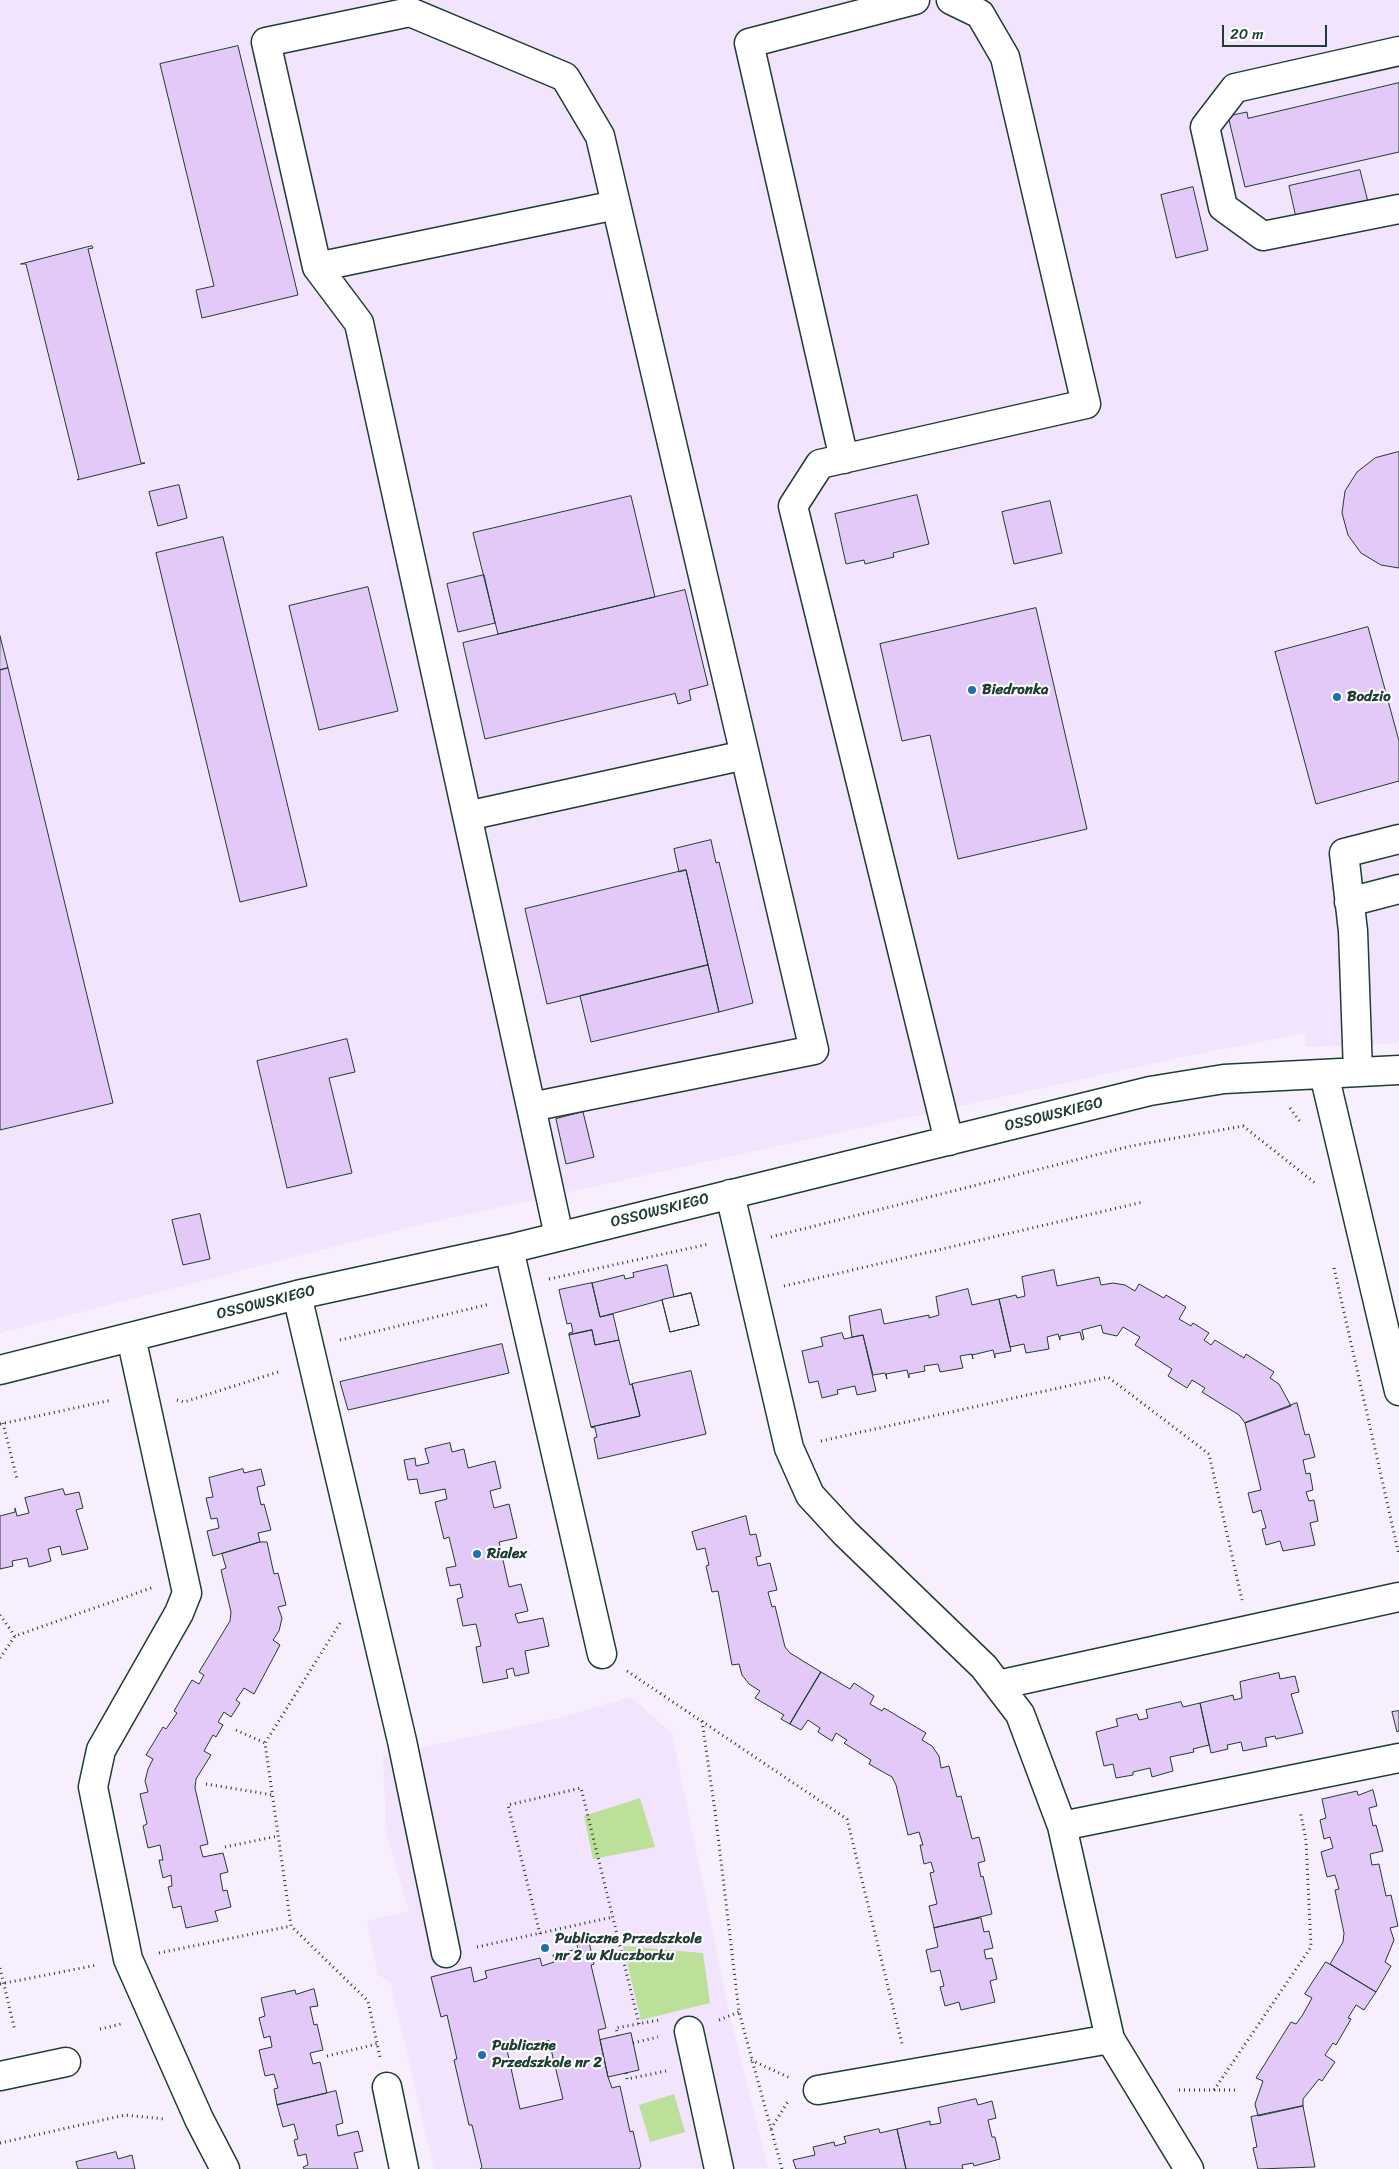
<!DOCTYPE html>
<style>
body{margin:0}
#map{position:relative;width:1399px;height:2169px;overflow:hidden;background:#f7effd;font-family:Sriracha,sans-serif}
canvas{display:block}
.scale{position:absolute;left:1222px;top:25px;width:105px;height:22px;box-sizing:border-box;border:2px solid #1f3d34;border-top:0;padding-left:6px;font-size:15px;line-height:18px;white-space:nowrap;color:#1f3d34;-webkit-text-stroke:4px #fff;paint-order:stroke}
</style>
<div id="map">
<canvas width="1399" height="2169"></canvas>
<div class="scale">20 m</div>
</div>
<script>
const ctx = document.querySelector('canvas').getContext('2d');
ctx.lineJoin = 'round';
function paint(path, color) {
  ctx.fillStyle = color;
  ctx.fill(path, 'evenodd');
}
function strokePath(path, color, width, dash) {
  ctx.strokeStyle = color;
  ctx.lineWidth = width;
  ctx.lineCap = dash ? 'butt' : 'round';
  ctx.setLineDash(dash || []);
  ctx.stroke(path);
}
function drawText(font, color, halo, rows, align = 'center') {
  ctx.font = font + ' Sriracha,sans-serif';
  ctx.lineWidth = 4;
  ctx.setLineDash([]);
  ctx.textBaseline = 'middle';
  ctx.strokeStyle = halo;
  ctx.fillStyle = color;
  for (const [text, x, y, turn = 0] of rows) {
    ctx.save();
    ctx.translate(x, y);
    ctx.rotate((+turn || 0) * Math.PI / 180);
    ctx.textAlign = isNaN(turn) ? turn : align;
    if (halo) ctx.strokeText(text, 0, 0);
    ctx.fillText(text, 0, 0);
    ctx.restore();
  }
}
paint(new Path2D(`
 M0,0H1399V1043L1306,1047L1305,1033L1192,1055L414,1226L0,1333Z
 M631,1697L672,1734L730,2016L768,2168L434,2169L390,1981L378,1975L367,1921L409,1911L386,1832L383,1756L558,1718Z`), '#f1e4fc');
paint(new Path2D(`
 M640,1798L655,1847L593,1859L584,1816Z
 M623,1946L703,1953L710,2003L641,2020Z
 M674,2094L685,2132L650,2142L639,2105Z`), '#bcdf99');
const building = new Path2D(`
 M238,46L298,295L202,318L196,290L214,286L160,64Z
 M1399,83V152L1245,187L1228,116L1247,112L1248,118Z
 M1360,170L1369,206L1297,222L1289,186Z
 M1193,187L1208,250L1176,258L1161,195Z
 M92,246L93,248L88,249L141,463H145L77,480L79,478L26,264H21Z
 M1397,452H1399V568L1381,565L1361,553L1348,535L1342,513L1345,491L1357,472L1375,458Z
 M179,485L187,518L158,526L149,492Z
 M917,495L929,544L893,553L894,557L865,564L864,560L846,564L835,514Z
 M631,496L655,597L498,634L473,533Z
 M1050,501L1062,553L1014,564L1002,512Z
 M223,537L307,886L240,902L156,553Z
 M484,575L495,623L458,632L447,584Z
 M368,587L398,711L319,730L289,606Z
 M685,590L708,685L689,690L691,700L678,704L675,693L673,694L485,739L463,643Z
 M1036,608L1087,829L958,859L930,735L902,741L880,644Z
 M1368,627L1399,741V781L1316,804L1275,652Z
 M0,636L8,668L0,670Z
 M8,668L113,1103L0,1130V670Z
 M711,840L716,863L719,862L753,1003L719,1012L686,870L679,872L674,849Z
 M686,870L708,965L547,1004L525,909Z
 M708,965L719,1012L591,1042L580,996Z
 M347,1039L355,1072L329,1078L352,1173L287,1188L257,1061Z
 M583,1112L594,1157L566,1164L556,1119Z
 M200,1214L210,1259L183,1265L172,1220Z
 M667,1265L674,1297L691,1293L699,1325L670,1332L662,1300L600,1317L592,1283L624,1275L625,1279L634,1277L633,1273Z
 M1054,1270L1057,1286L1099,1277L1101,1285L1113,1283L1125,1285L1135,1291L1139,1284L1164,1298L1166,1295L1186,1307L1179,1319L1191,1326L1193,1323L1209,1333L1204,1340L1211,1345L1215,1340L1244,1358L1246,1354L1274,1372L1270,1378L1279,1384L1291,1406L1245,1423L1239,1415L1202,1392L1205,1388L1192,1380L1187,1388L1168,1376L1172,1369L1135,1345L1140,1337L1123,1327L1117,1336L1103,1333L1101,1325L1082,1330L1084,1339L1082,1340L1080,1332L1060,1336V1340L1058,1334L1047,1337L1049,1349L1026,1353L1024,1344L1010,1347L999,1299L1016,1295L1017,1298L1025,1296L1022,1277Z
 M592,1283L600,1317L613,1314L619,1340L595,1345L592,1330L569,1335V1333L573,1332L571,1323L567,1324L559,1290Z
 M968,1289L972,1305L999,1299L1011,1351L995,1354V1358L993,1350L972,1355L973,1359L972,1354L960,1356L963,1368L940,1372L938,1364L924,1366L925,1371L909,1374V1378L907,1370L886,1374L887,1379L885,1373L873,1375L863,1335L852,1337L849,1316L881,1309L884,1324L929,1315V1318L939,1315L936,1297Z
 M691,1293L699,1325L670,1332L662,1300Z
 M592,1330L595,1345L619,1340L630,1385L632,1384L640,1416L591,1427L569,1335Z
 M842,1333L844,1339L863,1335L876,1391L857,1395L855,1386L837,1390L838,1394L822,1398L818,1381L809,1383L802,1351L823,1346L821,1338Z
 M502,1344L509,1373L348,1410L340,1382Z
 M691,1371L706,1434L598,1459L594,1438L597,1437L595,1428L591,1427L640,1416L632,1384Z
 M1297,1403L1305,1435L1309,1434L1315,1457L1303,1460L1306,1474L1310,1473L1313,1490L1306,1492L1309,1501L1314,1500L1318,1521L1310,1523L1315,1545L1283,1551L1280,1541L1266,1545L1262,1529L1266,1528L1261,1510L1253,1513L1248,1493L1261,1490L1245,1423Z
 M450,1443L452,1452L464,1449L468,1468L495,1461L501,1488L490,1491L494,1508L509,1504L517,1538L499,1542L509,1587L521,1584L528,1611L515,1614L518,1623L543,1618L549,1646L525,1651L529,1673L515,1676L513,1668L506,1670L508,1678L483,1683L476,1647L481,1646L476,1624L463,1626L457,1599L463,1597L460,1584L450,1586L446,1568L456,1566L449,1537L444,1539L435,1502L447,1499L445,1489L420,1494L417,1479L408,1480L404,1460L415,1458L416,1466L429,1463L425,1449Z
 M243,1469L244,1473L261,1469L265,1485L257,1487L261,1505L264,1504L271,1530L258,1533L260,1542L213,1556L207,1531L219,1528L217,1518L211,1519L206,1498L213,1497L209,1478Z
 M63,1489L65,1495L79,1492L83,1508L76,1510L88,1549L62,1555L60,1546L48,1549L51,1561L29,1567L27,1558L12,1561L13,1566L0,1569V1516L15,1512V1508L17,1516L29,1513L25,1498Z
 M746,1516L750,1535L756,1534L761,1556L756,1557L758,1566L770,1563L777,1590L768,1592L772,1607L775,1606L785,1647L790,1653L821,1672L790,1724L781,1719L784,1715L755,1698L760,1691L749,1684L742,1675L739,1664L732,1665L718,1591L712,1592L706,1566L709,1565L705,1548L697,1550L692,1532Z
 M260,1542H267L274,1574L278,1573L286,1605L278,1607L282,1618L279,1631L273,1640L280,1645L254,1694L244,1688L236,1700L240,1703L231,1717L224,1712L218,1722L223,1725L216,1737L213,1735L204,1751L211,1755L196,1779L195,1788L208,1844L200,1846L203,1857L223,1853L228,1872L220,1874L223,1891L227,1890L231,1907L215,1911L218,1921L186,1928L181,1906L173,1908L168,1887L172,1886L171,1875L163,1878L159,1860H163L160,1845L148,1848L143,1826L147,1824L140,1794L148,1792L145,1781L148,1769L153,1759L146,1755L163,1727L166,1729L177,1713L174,1711L192,1680L199,1684L204,1675L199,1672L230,1621L231,1612L221,1570L226,1568L222,1554Z
 M821,1672L850,1689L854,1683L874,1696L870,1704L882,1711L884,1708L926,1733L922,1740L932,1746L939,1756L941,1768L949,1766L957,1797L961,1796L972,1839L979,1837L985,1861L978,1863L981,1877L983,1876L992,1914L934,1928L929,1906L937,1904L930,1873L934,1872L931,1862L924,1864L920,1845H923L919,1832L908,1835L896,1785L892,1777L869,1764L871,1760L844,1743L847,1740L836,1733L832,1741L818,1732L820,1728L808,1720L801,1730L790,1724Z
 M1279,1673L1280,1679L1295,1676L1299,1692L1291,1694L1303,1733L1276,1739L1275,1736L1265,1738L1267,1746L1243,1751L1241,1742L1227,1745L1228,1749L1211,1753L1200,1703L1233,1695L1234,1700L1242,1698L1240,1682Z
 M1181,1702L1183,1707L1200,1703L1209,1745L1193,1749L1194,1752L1170,1757L1173,1771L1152,1777L1150,1768L1133,1772V1775L1116,1778L1113,1764L1104,1766L1096,1732L1118,1726L1116,1719L1137,1714L1139,1720L1148,1718L1146,1710Z
 M1399,1711V1731L1397,1732L1392,1712Z
 M1373,1790L1377,1806L1369,1808L1373,1826L1376,1825L1383,1851L1370,1854L1372,1865L1379,1864L1386,1896L1391,1895L1398,1926L1390,1928L1394,1940L1385,1962L1391,1966L1376,1992L1330,1964L1343,1942L1344,1933L1335,1890L1339,1889L1335,1875L1327,1877L1321,1852L1333,1848L1330,1837L1324,1839L1320,1820L1326,1818L1322,1799L1357,1791L1358,1795Z
 M981,1918L984,1932L989,1931L993,1948L984,1950L986,1959L992,1958L997,1979L990,1981L995,2002L961,2010L959,2002L945,2006L940,1987L944,1986L940,1970L931,1972L926,1950L938,1947L934,1928Z
 M589,1942L594,1964L591,1965L606,2028L598,2030L608,2077L612,2088L620,2086L630,2132L633,2131L641,2166L639,2169H480L482,2167L472,2125H469L454,2060L457,2059L447,2015L441,2017L431,1977L471,1967L474,1982L487,1978L485,1971L540,1958L542,1966L554,1962L553,1955L578,1949L577,1945ZM549,2041L563,2099L520,2109L507,2050Z
 M1326,1962L1376,1992L1364,2010L1356,2005L1348,2018L1351,2019L1336,2045L1333,2043L1325,2055L1335,2062L1322,2081L1319,2079L1303,2099V2106L1258,2116L1255,2104L1263,2081L1256,2078L1291,2022L1296,2024L1302,2016L1312,1998L1305,1994Z
 M314,1989L318,2006L310,2007L314,2025L317,2024L323,2050L310,2053L313,2064L320,2062L327,2093L277,2105L274,2089L278,2088L274,2074L265,2076L259,2050L272,2047L270,2036L264,2038L259,2018L265,2016L261,1998L295,1990L296,1994Z
 M631,2033L639,2070L608,2077L600,2040Z
 M336,2091L343,2123L336,2125L338,2136L358,2131L363,2151L354,2153L358,2169H304L303,2167L308,2165L306,2154L298,2156L294,2140L298,2139L294,2124L283,2127L277,2105Z
 M976,2099L978,2105L992,2101L996,2118L988,2120L992,2137H995L1000,2159L974,2166L973,2163L962,2165L963,2169H906L897,2129L930,2121V2125L941,2123L938,2108Z
 M1303,2106L1315,2167L1258,2169L1253,2148L1257,2147L1251,2117Z
 M879,2129L880,2133L897,2129L906,2169H796L793,2160L815,2155L813,2147L834,2142L835,2146L846,2143L844,2137Z
 M116,2152L118,2159L132,2155L135,2169H78L76,2162Z`);
paint(building, '#e3c9f8');
strokePath(building, '#1f3d34', 1);
const minor = new Path2D(`
 M1399,51L1235,88L1205,127L1223,207L1263,236L1399,209
 M317,267L616,205
 M844,459L749,43L915,0
 M467,816L745,755
 M1349,902L1399,889
 M1358,1072L1353,931L1344,853L1399,839
 M1324,1074L1399,1391
 M531,1107L814,1050L600,136L565,77L410,12L266,42L317,267L359,323L531,1107L559,1236
 M949,1141L793,506L820,464L1086,404L1005,57L980,14L951,0
 M730,1194L789,1448L810,1495L845,1533L984,1667L1020,1714L1062,1826L1110,2039L1189,2169
 M509,1249L602,1654
 M297,1295L402,1741L446,1953
 M131,1337L187,1593L179,1613L101,1750L93,1787L128,1959L199,2119L225,2169
 M0,1370L297,1295L509,1249L1150,1091L1224,1079L1399,1070
 M998,1685L1399,1597
 M1062,1826L1399,1758
 M689,2031L719,2169
 M0,2076L66,2062
 M387,2087L404,2169
 M818,2090L1110,2039`);
strokePath(minor, '#1f3d34', 31);
strokePath(new Path2D(`
 M1290,1108L1301,1123
 M771,1237L1131,1146L1243,1126L1315,1183
 M1334,1268L1399,1555
 M549,1279L709,1244
 M784,1286L1143,1202
 M340,1340L490,1304
 M177,1400L184,1402L281,1371
 M3,1423L17,1479
 M0,1424L112,1400
 M821,1441L1108,1377L1209,1454L1242,1600
 M0,1615L15,1636
 M340,1623L265,1743L291,1926L368,2001L380,2057
 M0,1658L15,1636L154,1587
 M627,1671L847,1819L902,2044
 M702,1721L715,1811L739,2012L782,2169
 M236,1730L265,1743
 M206,1784L273,1795
 M225,1847L278,1836
 M540,1934L508,1805L581,1788L639,2024
 M477,1947L613,1917
 M159,1953L291,1926
 M0,1968L15,2031
 M0,1984L97,1965
 M719,2020L739,2012
 M100,2029L121,2024
 M618,2036L616,2028L659,2020
 M633,2043L658,2037
 M327,2056L377,2044
 M751,2060L790,2078
 M626,2073L627,2079L666,2071
 M1179,2090H1236
 M1214,2090L1311,1947L1306,1840L1300,1811
 M771,2129L789,2100
 M0,2143L125,2115L164,2119`), '#1f3d34', 3, [1, 4]);
strokePath(minor, '#fff', 28);
for (const [x, y, r, color] of [
 [972,690,5,"#1f6fb2"],
 [1337,697,5,"#1f6fb2"],
 [477,1554,5,"#1f6fb2"],
 [545,1948,5,"#1f6fb2"],
 [482,2055,5,"#1f6fb2"]
]) {
  const dot = new Path2D();
  dot.arc(x, y, r, 0, 2 * Math.PI);
  ctx.fillStyle = color;
  ctx.fill(dot);
  strokePath(dot, '#fff', 2);
}
drawText('bold 15px', '#1f3d34', '#fff', [
 ["Biedronka",982,690],
 ["Bodzio",1347,697],
 ["Rialex",487,1554],
 ["Publiczne Przedszkole",555,1939],
 ["nr 2 w Kluczborku",555,1956],
 ["Publiczne",492,2046],
 ["Przedszkole nr 2",492,2063]
], 'left');
drawText('15px', '#1f3d34', '#fff', [
 ["OSSOWSKIEGO",1054,1115,-14],
 ["OSSOWSKIEGO",660,1211,-14],
 ["OSSOWSKIEGO",266,1303,-14]
]);
</script>
